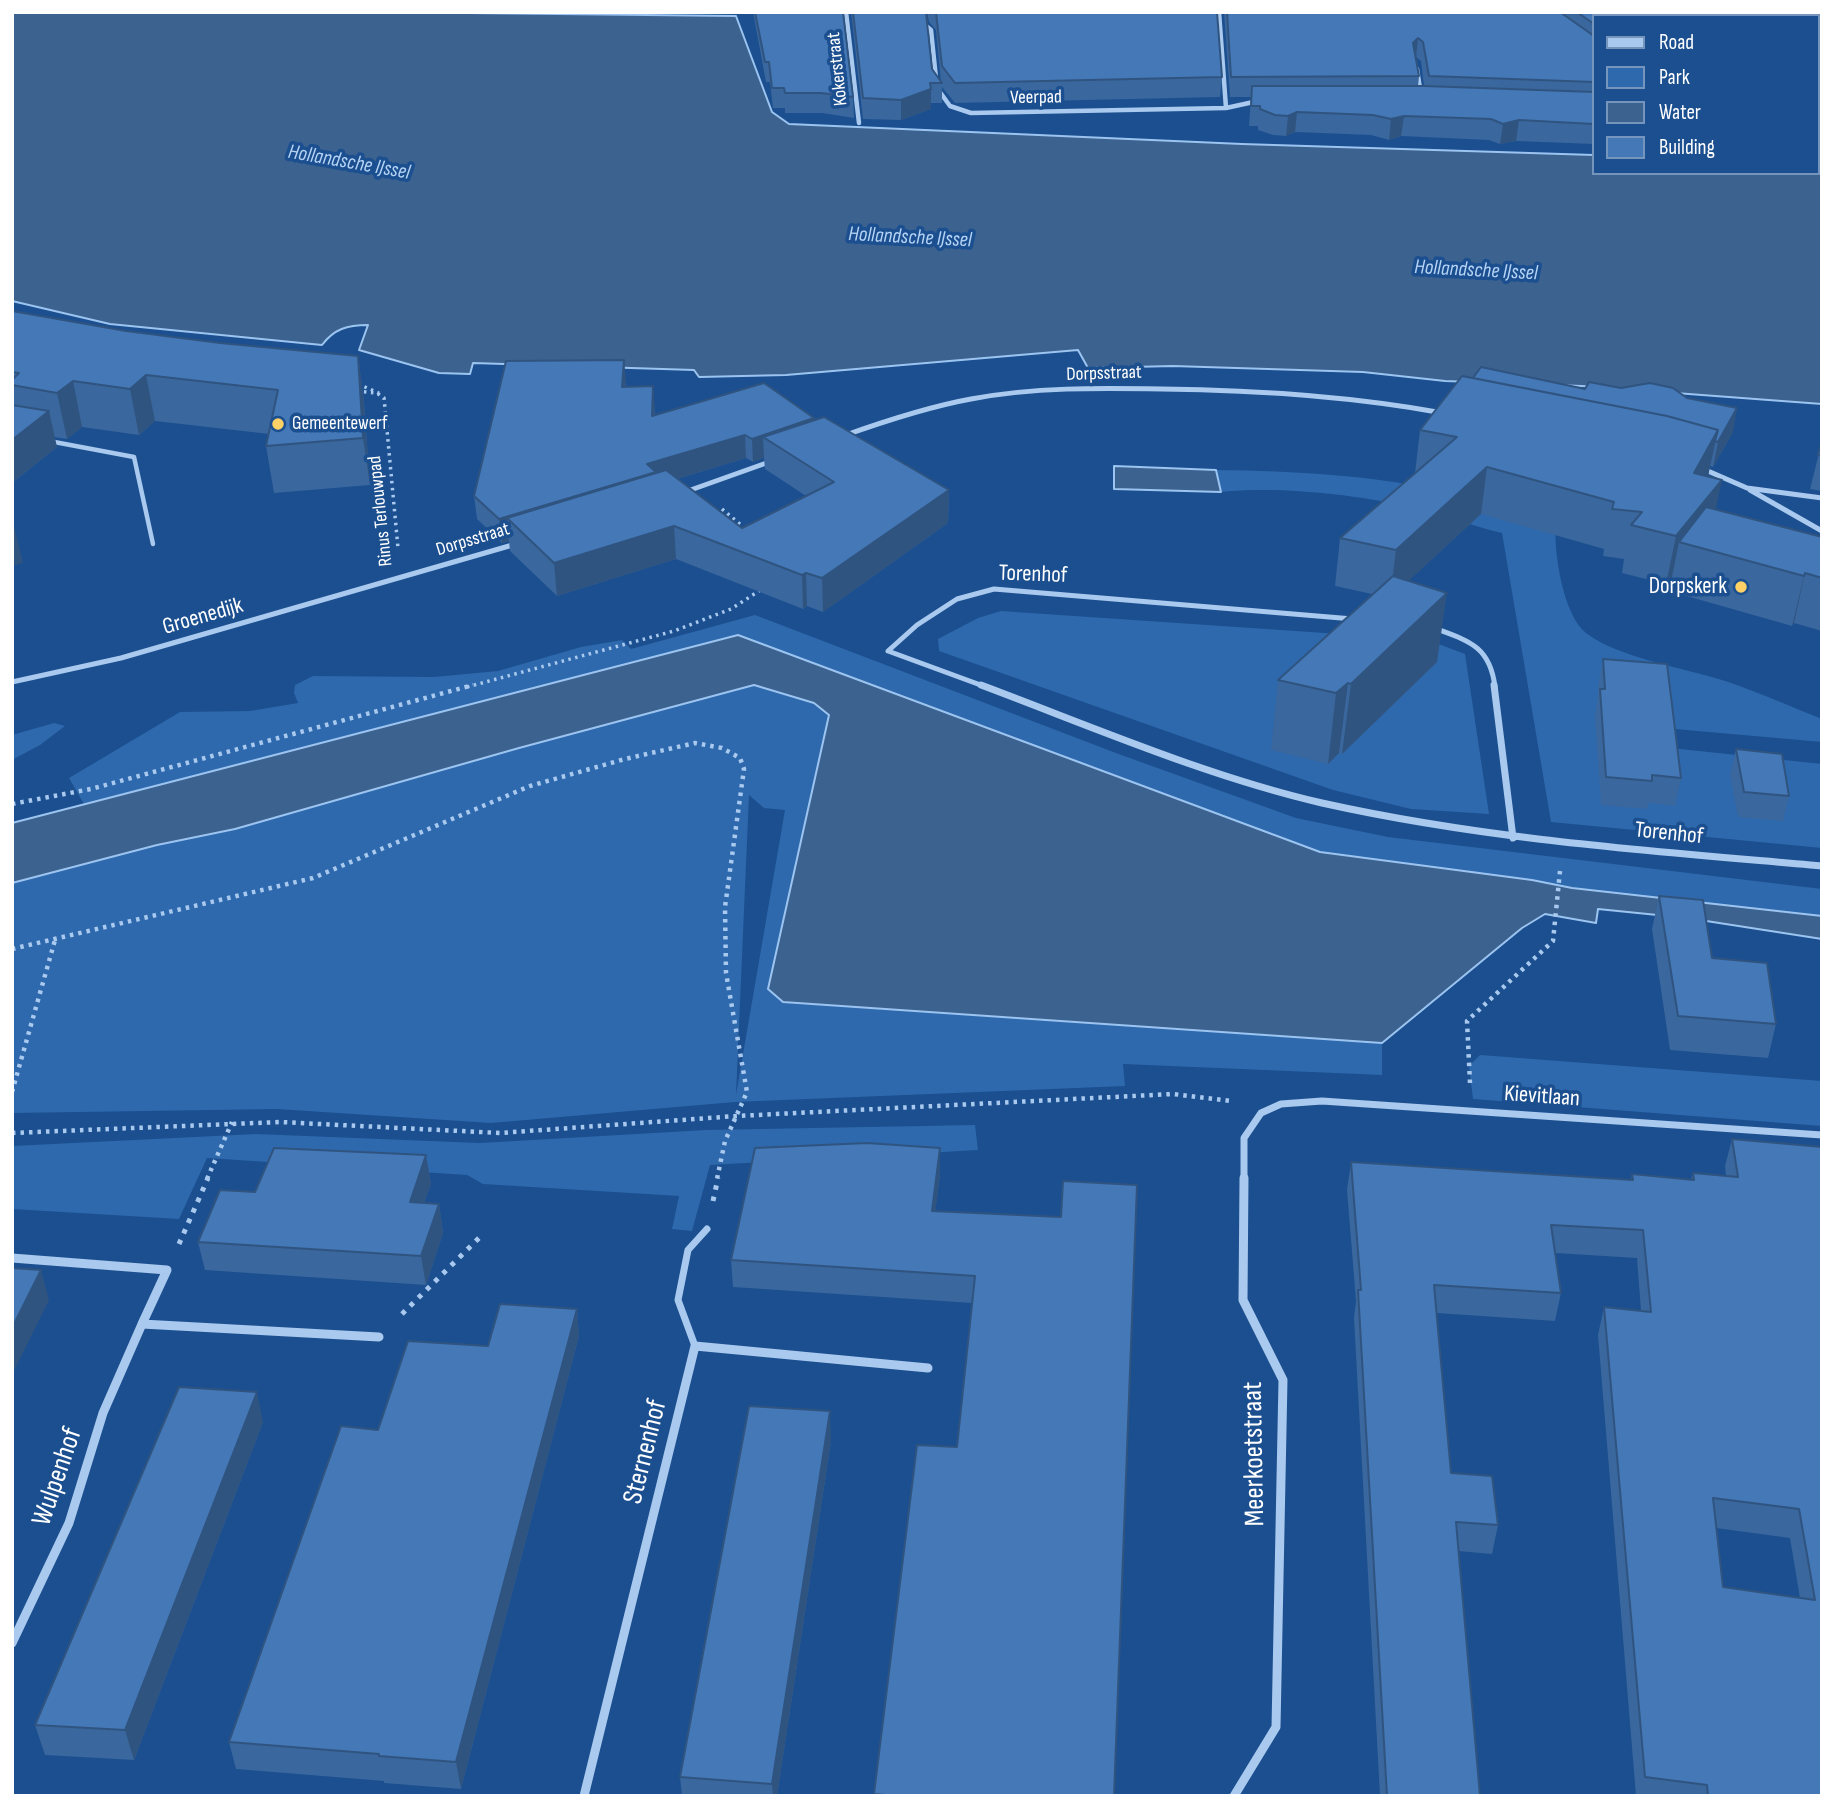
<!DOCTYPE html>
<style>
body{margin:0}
#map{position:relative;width:1834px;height:1808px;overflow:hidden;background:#1b4f8f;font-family:"Sofia Sans Condensed",sans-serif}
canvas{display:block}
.frame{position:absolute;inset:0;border:14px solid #fff;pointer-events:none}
.legend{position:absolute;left:1592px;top:14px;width:228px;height:161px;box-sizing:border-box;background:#1b4f8f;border:2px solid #7695bc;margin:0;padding:9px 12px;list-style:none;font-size:21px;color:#fff}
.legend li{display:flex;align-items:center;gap:14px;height:35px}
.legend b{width:35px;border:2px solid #7695bc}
</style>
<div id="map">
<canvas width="1834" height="1808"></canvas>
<div class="frame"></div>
<ul class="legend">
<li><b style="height:9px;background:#a9c9ee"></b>Road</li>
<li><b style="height:19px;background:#2e69ad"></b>Park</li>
<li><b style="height:19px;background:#3c6290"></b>Water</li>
<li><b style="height:19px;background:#4478b7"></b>Building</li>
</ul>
</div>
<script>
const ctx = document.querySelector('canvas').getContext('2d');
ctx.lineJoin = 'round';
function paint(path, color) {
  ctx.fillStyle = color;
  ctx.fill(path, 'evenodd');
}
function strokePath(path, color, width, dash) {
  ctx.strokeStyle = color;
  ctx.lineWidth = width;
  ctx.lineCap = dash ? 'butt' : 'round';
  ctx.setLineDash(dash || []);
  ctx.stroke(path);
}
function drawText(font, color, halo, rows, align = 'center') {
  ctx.font = font + ' "Sofia Sans Condensed",sans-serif';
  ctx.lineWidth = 7;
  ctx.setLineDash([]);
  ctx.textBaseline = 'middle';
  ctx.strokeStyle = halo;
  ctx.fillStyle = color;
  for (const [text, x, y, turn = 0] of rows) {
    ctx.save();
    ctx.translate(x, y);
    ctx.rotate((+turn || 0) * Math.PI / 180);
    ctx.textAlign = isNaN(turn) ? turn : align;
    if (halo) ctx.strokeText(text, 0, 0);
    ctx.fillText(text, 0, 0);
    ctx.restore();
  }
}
paint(new Path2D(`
 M1216,470C1294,471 1376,475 1452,493C1487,502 1522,513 1556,523C1553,550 1563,615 1586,633C1617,657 1683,668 1722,680C1756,691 1789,706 1822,719V742L1675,729L1637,714L1661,747L1822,764V848L1551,822L1502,533C1474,527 1447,515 1419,509C1360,495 1282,486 1221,492Z
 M1001,611L1428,640L1465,654L1489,814L1411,809L1333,790L939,651L938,639L978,618Z
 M755,615L1116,753L1296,818L1388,837L1822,889V916L1572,888L1531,880L1320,852L738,635L84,804L69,778L180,712L250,711L298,703L294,693L295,685L313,676L434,677L498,671L581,647L622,640L631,649Z
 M754,685L815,703L829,715L768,989L783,1002L1382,1043V1075L1123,1064L1125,1086L735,1102L491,1123L277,1109L12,1113V883L157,845L235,829L519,748ZM749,795L764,808L785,810L736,1095Z
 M54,723L65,726L40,745L12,760V735Z
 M1480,1055L1822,1081V1126L1473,1099L1469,1066Z
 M975,1125L978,1150L710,1165L692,1231L672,1229L679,1196L483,1184L467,1175L207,1158L179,1219L12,1209V1146L256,1134L480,1143L706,1130Z`), '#2e69ad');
const water = new Path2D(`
 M12,12H380L736,16L772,112L789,124L1242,144L1594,155V173H1818V169H1822V404L1582,386L1445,381L1363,372L1173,366L1088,368L1078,350L786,375L699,377L694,370L473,363L470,374L439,373L359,350L368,325C347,325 334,329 322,345L110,324L12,301Z
 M1114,466L1216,470L1221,492L1114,489Z
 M738,635L1320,852L1532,880L1572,888L1822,916V939L1687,918L1598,909L1596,923L1545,914L1522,928L1382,1043L783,1002L768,989L829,715L814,703L754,685L519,748L235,829L157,845L12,883V823Z`);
paint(water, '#3c6290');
strokePath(water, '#9cc4f0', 2);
strokePath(new Path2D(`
 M358,384L379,393
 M357,391L377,393L384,398L398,548
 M722,509L747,530
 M467,687L674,631L731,609L762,589`), '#a9c9ee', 3.5, [2.5, 4.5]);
strokePath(new Path2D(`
 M12,804L91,789L473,685
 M12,949L313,878L530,786L625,759L695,743L722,748L740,758L744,769L725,907L726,973L747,1092L725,1141L717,1179
 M1470,1083L1467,1021L1553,941L1560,871
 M12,1092L55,940
 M12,1133L280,1122L500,1133L737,1116L1173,1094L1231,1101
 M207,1179L232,1122`), '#a9c9ee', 4.5, [3.5, 5]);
strokePath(new Path2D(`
 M713,1201L718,1178
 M179,1244L208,1178
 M402,1314L481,1236`), '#a9c9ee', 5, [4.5, 7]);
strokePath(new Path2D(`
 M49,441L134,457L153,544`), '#a9c9ee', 4.5);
strokePath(new Path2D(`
 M695,1346L678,1300L688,1250L707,1229`), '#a9c9ee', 7);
strokePath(new Path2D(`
 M846,12L859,123
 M922,12L925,25L931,30L937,88L950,106L971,113L1226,108
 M1219,12L1226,108L1258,101
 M1417,69L1421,95`), '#a9c9ee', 4.5);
strokePath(new Path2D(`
 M843,436C885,421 927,407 971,399C1034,387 1098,388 1162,389C1256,390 1350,396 1443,413
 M1701,468L1747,488L1822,498
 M1750,490L1822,531
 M685,492L772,461
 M1434,628C1469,641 1490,646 1495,687
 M12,682L121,658L516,544
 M986,687L888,651L917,625L957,599L994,589L1353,619`), '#a9c9ee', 5);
strokePath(new Path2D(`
 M981,685C1093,727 1206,776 1322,803C1488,840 1653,851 1822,866
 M1494,685L1513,838
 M1244,1179V1138L1261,1113L1281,1104L1322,1101L1822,1135`), '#a9c9ee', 7);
strokePath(new Path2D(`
 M12,1258L167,1270L142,1324L379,1337
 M12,1643L69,1523L103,1413L142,1324
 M584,1796L695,1346L928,1368
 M1234,1796L1276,1727L1283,1380L1243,1300L1244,1178`), '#a9c9ee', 9);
paint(new Path2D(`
 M753,12H843L853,97L854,118L822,113H785V108H773L770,82H766Z
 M851,12H925L932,69L941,82L936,30L929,22L927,12H1217L1222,77L1220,97L955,103L942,87V103H931V109L901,120L863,119Z
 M1224,12H1822V158H1818V16H1594V144L1516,141L1500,144L1489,140L1401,136L1389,140L1371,135L1295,132L1286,136L1273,135L1258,130V126H1249L1251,97H1230ZM1416,57L1421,61L1424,86H1418L1419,76Z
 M12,311L126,331L220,343L358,356L364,402L370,485L274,493L266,446L269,434L155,421L139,435L82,427L67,439L54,437L57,447L12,483Z
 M626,382V386L655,408V415L814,418V420L949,490L948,523L823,612L807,606L803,609L676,559L557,596L510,551L509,541L502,543L477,519L474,496ZM746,458L753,462L764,458L765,469L806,496L742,528L677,479Z
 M1420,430L1733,432L1713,467L1710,466L1708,477L1716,510L1822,537V631L1794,623L1792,626L1669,591L1672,577L1666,584L1622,573L1624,559L1603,556L1604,549L1481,514L1408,581L1437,662L1342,754L1339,753L1328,764L1271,750L1278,680L1372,594L1335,586L1340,538L1415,473Z
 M1822,441V491L1810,489Z
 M1603,659L1681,778L1675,806L1648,803L1647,809L1601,805L1595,716L1598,696V686Z
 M1736,749L1789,796L1783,821L1738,817L1730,774Z
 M1659,896L1712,958L1776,1024L1768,1058L1670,1050L1652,929Z
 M1732,1139L1822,1147V1796H1636L1598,1335L1604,1307L1641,1311L1637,1258L1555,1253L1561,1293L1555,1321L1437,1313L1451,1473L1498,1525L1492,1554L1458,1551L1480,1796H1380L1354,1318L1356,1301L1347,1190L1351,1162L1631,1180L1632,1174L1691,1180L1693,1173L1726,1176L1725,1166ZM1716,1528L1790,1538L1800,1598L1723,1587Z
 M940,1148V1175L935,1211L1061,1217L1114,1796H874L917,1445L957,1447L972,1303L733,1287L731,1260Z
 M426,1155L431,1184L424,1203L439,1204L443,1233L426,1285L205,1270L198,1242L255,1192Z
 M577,1309L579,1336L461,1789L384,1783V1781L236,1769L229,1742L378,1430L488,1346Z
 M263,1422L134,1760L45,1755L35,1725Z
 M831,1441L777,1796H682L680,1777Z`), '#3a679d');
paint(new Path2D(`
 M1822,36V43L1819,55L1818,56V39L1819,37Z
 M1418,38L1416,57L1413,43Z
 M931,89V109L901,120V100Z
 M1297,112L1295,132L1286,136L1288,116Z
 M1404,116L1401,136L1389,140L1391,119Z
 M1519,120L1516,141L1500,144L1503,124Z
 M358,356L364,402L370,485L363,438Z
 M624,360L626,382L623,409L622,387Z
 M146,375L155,421L139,435L130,389Z
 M73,381L82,427L67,439L57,393Z
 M653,386L655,408L653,439L652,416Z
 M1737,408L1733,432L1713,467L1718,442Z
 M49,411L57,447L12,483V440Z
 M814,418L815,441L763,437L764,458L753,462L752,439Z
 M1718,430L1708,476L1685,520L1694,473Z
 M745,435L746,458L657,485L507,518L509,541L502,543L499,519L647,464Z
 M1487,467L1481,514L1390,598L1396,550Z
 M1722,480L1712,527L1679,542L1672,577L1666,584L1676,536Z
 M949,490L948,523L823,612L822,578Z
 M14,525L23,563L12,566V526Z
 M674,526L676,559L557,596L554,563Z
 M806,573L807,606L803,609L802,575Z
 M1805,573L1794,623L1792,626L1804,576Z
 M1447,593L1437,662L1342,754L1351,684Z
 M1348,683L1339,753L1328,764L1336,693Z
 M940,1148V1175L932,1238V1211Z
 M426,1155L431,1184L414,1231L410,1202Z
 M439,1204L443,1233L426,1285L421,1256Z
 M41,1270L49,1300L12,1375V1328Z
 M577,1309L579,1336L461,1789L456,1762Z
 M257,1392L263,1422L134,1760L125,1730Z
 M830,1411L831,1441L777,1796H773L772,1784Z`), '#305480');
const building = new Path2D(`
 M755,12H843L853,97L821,93H785L784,88H772L769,62H765Z
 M853,12H925L926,13L932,69L942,83H930L931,89L901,100L863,98Z
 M936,12H1217L1222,77L955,83L942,66Z
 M1227,12H1560L1594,36V82L1429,76L1423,42L1418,38L1413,43L1419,76L1231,77Z
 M1577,12H1822V36L1819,37L1818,39V16H1594V24Z
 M1818,42L1822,45V95L1818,98Z
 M1252,86H1424L1594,92V124L1519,120L1503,124L1491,119L1404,116L1391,119L1373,115L1297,112L1288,116L1275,115L1260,109V106H1251Z
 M1818,100L1822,104V137H1818Z
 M12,311L126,331L220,343L358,356L363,438L266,446L278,390L146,375L130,389L73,381L57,393L12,385V380L19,373L12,372Z
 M624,360L622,387L653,386L652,416L764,383L814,418L752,439L745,435L647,464L656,472L499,519L474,496L506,361Z
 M1481,367L1585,389L1589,382L1621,388L1650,383L1673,388L1687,398L1737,408L1718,442L1715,441L1718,430L1667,416L1473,378Z
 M1462,376L1667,416L1718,430L1694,473L1722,480L1676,536L1631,525L1642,512L1612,509L1614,502L1487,467L1396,550L1340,538L1457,437L1420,430Z
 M12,405L49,411L12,440Z
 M824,417L949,490L822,578L806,573L802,575L674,526L554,563L507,518L666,470L742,528L834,482L763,437Z
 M1822,441V455H1818Z
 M1706,507L1822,537V578L1805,573L1804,576L1679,542Z
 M1393,576L1447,593L1351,684L1348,683L1336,693L1278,680Z
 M1603,659L1667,664L1681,778L1652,775V781L1606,777L1600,689H1605Z
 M1736,749L1782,754L1789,796L1744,792Z
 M1659,896L1703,900L1712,958L1767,963L1776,1024L1678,1016Z
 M1732,1139L1822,1147V1796H1708L1707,1785L1645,1777L1604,1307L1651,1312L1643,1230L1551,1225L1561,1293L1434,1285L1451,1473L1492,1476L1498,1525L1456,1522L1480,1796L1458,1795V1796H1387L1358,1290H1361L1351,1162L1633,1180L1632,1174L1694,1180L1693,1173L1738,1177ZM1713,1498L1799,1509L1815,1600L1723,1587Z
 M867,1143L940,1148L932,1211L1061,1217L1063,1181L1137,1185L1114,1796H898L874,1794L917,1445L957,1447L975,1276L731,1260L755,1148Z
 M274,1148L426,1155L410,1202L439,1204L421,1256L198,1242L220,1190L255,1192Z
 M12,1268L41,1270L12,1328Z
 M500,1304L577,1309L456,1762L379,1756V1754L229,1742L341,1426L378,1430L408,1341L488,1346Z
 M179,1387L257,1392L125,1730L35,1725Z
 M749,1406L830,1411L772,1784L680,1777Z`);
paint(building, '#4478b7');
strokePath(building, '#305480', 2);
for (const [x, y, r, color] of [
 [278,424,7,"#ffd166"],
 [1741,587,7,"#ffd166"]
]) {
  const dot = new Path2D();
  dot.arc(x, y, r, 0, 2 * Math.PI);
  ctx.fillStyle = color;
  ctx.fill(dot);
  strokePath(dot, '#1b4f8f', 2.5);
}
drawText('19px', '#fff', '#1b4f8f', [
 ["Kokerstraat",838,69,-96],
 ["Veerpad",1036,98,-1],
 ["Dorpsstraat",1104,374,-2],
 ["Rinus Terlouwpad",381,511,-96],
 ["Dorpsstraat",473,540,-17]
]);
drawText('19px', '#fff', '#1b4f8f', [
 ["Gemeentewerf",292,424]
], 'left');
drawText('italic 21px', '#b5d3f5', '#1b4f8f', [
 ["Hollandsche IJssel",349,163,10],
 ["Hollandsche IJssel",910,238,3],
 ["Hollandsche IJssel",1476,271,3]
]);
drawText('23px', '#fff', '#1b4f8f', [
 ["Torenhof",1033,575,2],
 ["Groenedijk",203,617,-16],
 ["Torenhof",1669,834,6],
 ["Kievitlaan",1542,1097,4]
]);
drawText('23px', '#fff', '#1b4f8f', [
 ["Dorpskerk",1727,587]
], 'right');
drawText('28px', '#fff', '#1b4f8f', [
 ["Sternenhof",646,1452,-76],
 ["Meerkoetstraat",1255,1454,-91],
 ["Wulpenhof",58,1477,-71]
]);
</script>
